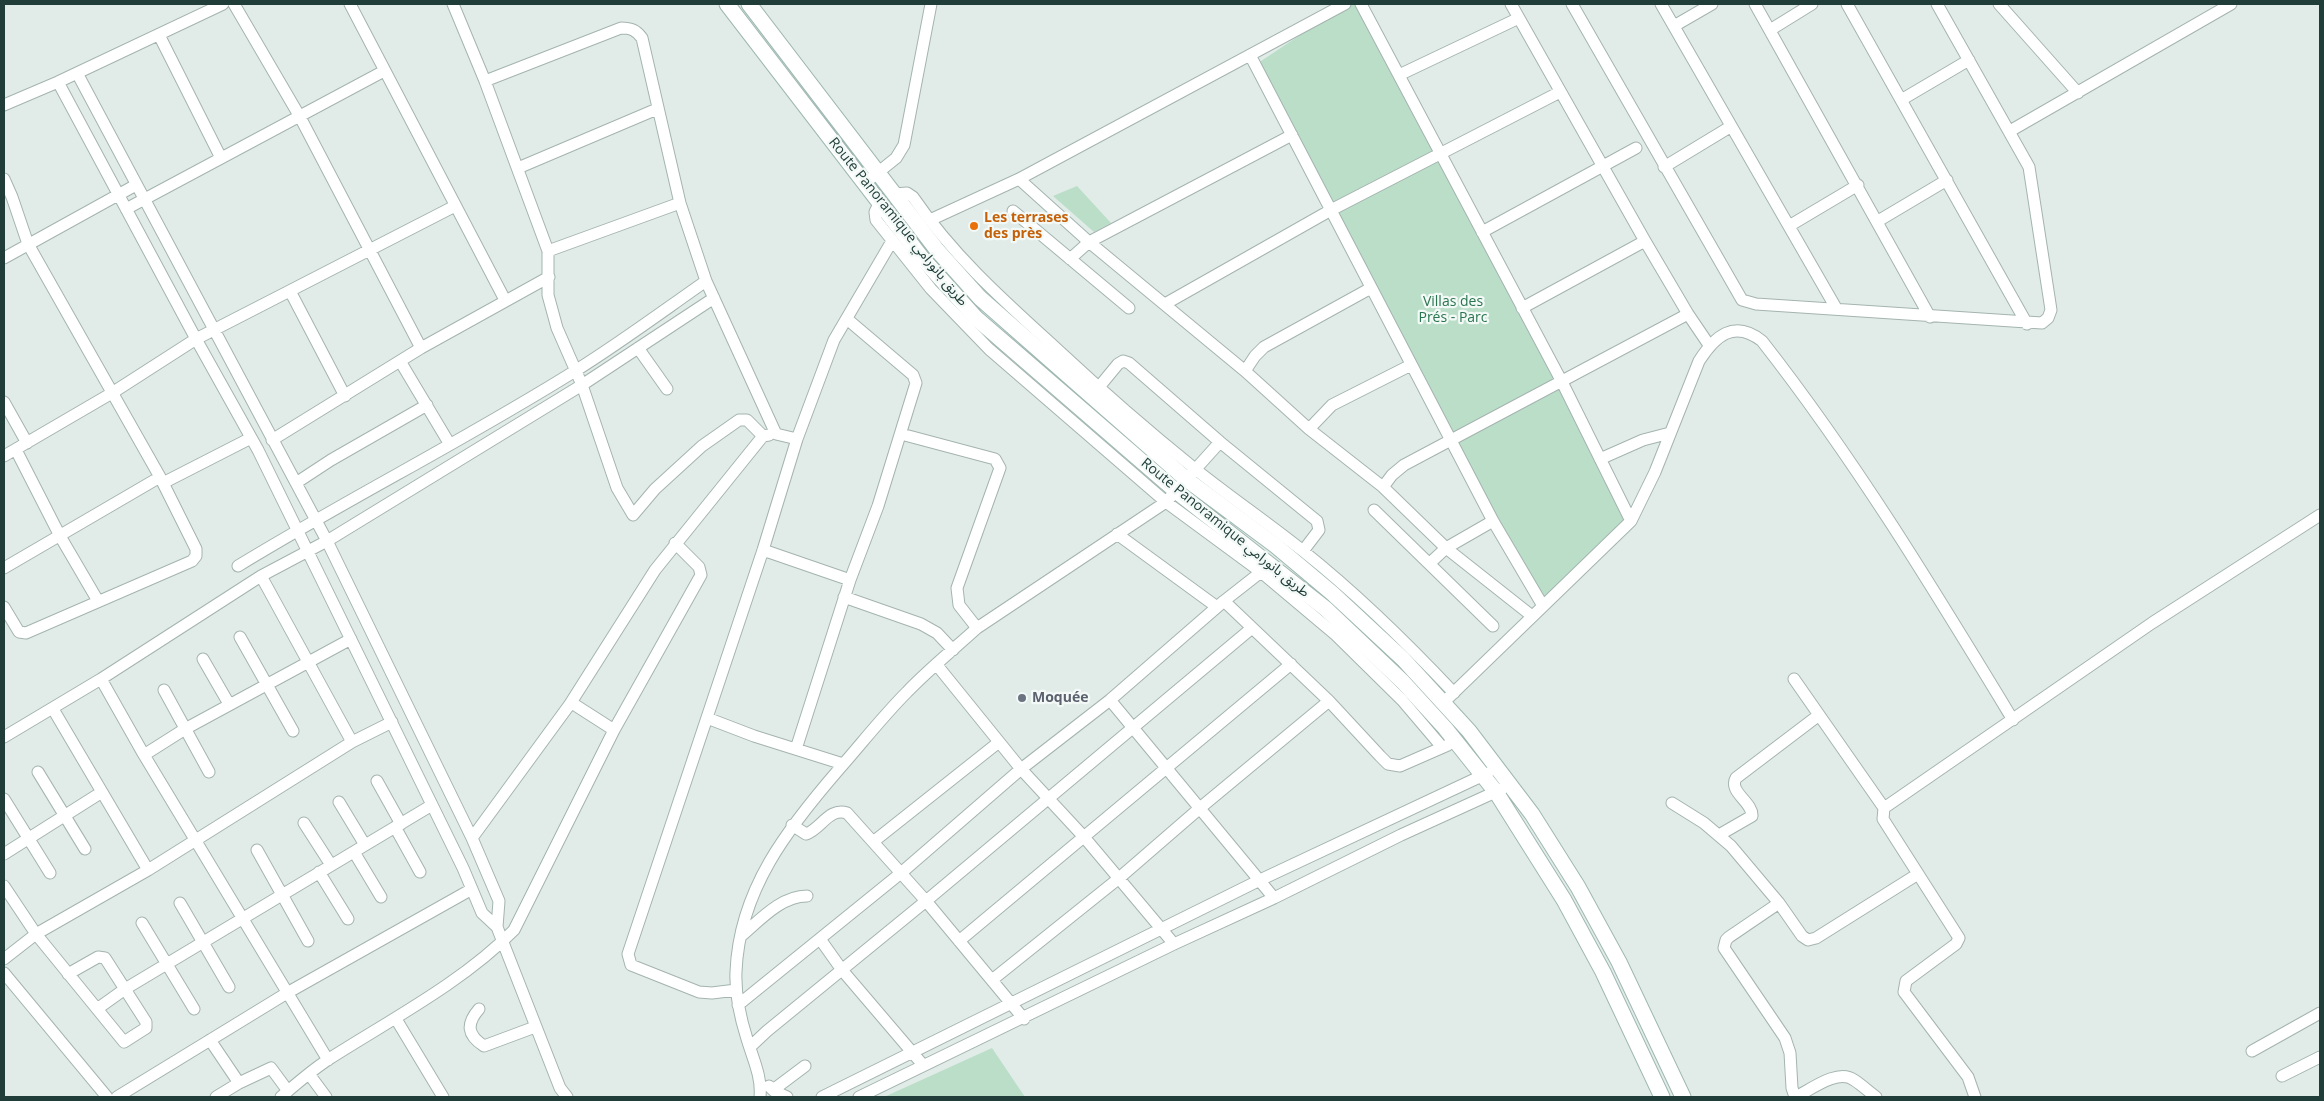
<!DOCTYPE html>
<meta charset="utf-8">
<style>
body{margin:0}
#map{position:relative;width:2324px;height:1101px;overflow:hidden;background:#e1ece8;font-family:"Open Sans",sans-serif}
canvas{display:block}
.frame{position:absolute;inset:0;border:5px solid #213d39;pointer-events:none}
</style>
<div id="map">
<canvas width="2324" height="1101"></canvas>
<div class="frame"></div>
</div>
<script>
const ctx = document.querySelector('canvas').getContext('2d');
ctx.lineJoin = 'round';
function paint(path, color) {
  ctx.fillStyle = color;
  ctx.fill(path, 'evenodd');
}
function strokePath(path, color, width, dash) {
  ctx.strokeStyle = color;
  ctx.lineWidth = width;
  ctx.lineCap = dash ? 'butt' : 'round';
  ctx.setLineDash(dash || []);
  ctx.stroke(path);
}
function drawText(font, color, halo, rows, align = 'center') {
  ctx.font = font + ' "Open Sans","Noto Sans Arabic",sans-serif';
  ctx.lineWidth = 4.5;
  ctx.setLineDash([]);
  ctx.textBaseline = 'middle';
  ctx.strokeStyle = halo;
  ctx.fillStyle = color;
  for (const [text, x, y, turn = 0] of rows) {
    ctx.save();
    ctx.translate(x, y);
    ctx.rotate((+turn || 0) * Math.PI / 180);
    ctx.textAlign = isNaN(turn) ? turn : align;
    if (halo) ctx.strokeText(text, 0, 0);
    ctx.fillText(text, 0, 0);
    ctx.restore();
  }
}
paint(new Path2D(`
 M1347,4H1361L1631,521L1543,606L1255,65Z
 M1077,186L1111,223L1094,232L1053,196Z
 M992,1048L1025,1097H884Z`), '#badec7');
const street = new Path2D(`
 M234,4L300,117L421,348
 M350,4L505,300
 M453,4L485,81L548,251V295L557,328L582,385L617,488L633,515L655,489L702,446L739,420H747L763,436
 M1361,4L1562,382L1631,521
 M1511,4L1645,241L1688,314L1709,345
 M1572,4L1742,300L1756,304L2042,323L2048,318L2051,310L2029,167L1937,4
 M1661,4L1836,308
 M1755,4L1930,317
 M1847,4L2027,324
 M1999,4L2078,93
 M1674,26L1712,4
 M1770,30L1812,4
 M159,35L221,158
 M1250,55L1493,521L1543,606
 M77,73L327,541L472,838L499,901L497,927
 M1399,75L1519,18
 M485,81L621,28C631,28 636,30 642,38L680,203L706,281L776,434L797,439
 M58,82L196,339L258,450L463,868L482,913L497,927L560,1088L567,1097
 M1901,100L1969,60
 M4,105L58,82L223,4
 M2010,131L2231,4
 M1664,167L1730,127
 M518,168L657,109
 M4,179L12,197L28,244L160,477L196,549V556L192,561L26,633L19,632L4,607
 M1019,179L1089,242L1245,371L1309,429L1383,487L1446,548L1532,616
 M865,183L896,158L904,145L931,4
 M894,194L907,193L913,197C954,257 1004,301 1058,350C1102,391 1148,431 1195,469C1230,497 1268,523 1303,551C1357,594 1407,643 1454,693
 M880,202L875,212L876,220L931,289L989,349L1166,502L1261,572L1336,635L1402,700L1442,747
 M126,209L384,71
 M1013,211L1129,308
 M930,220L1019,179L1345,4
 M1878,221L1947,180
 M1789,226L1858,185
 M1482,232L1636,148
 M548,251L680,203
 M4,258L136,185
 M1070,259L1089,242L1292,135
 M290,291L345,396
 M1165,304L1331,210L1560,92
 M1522,308L1645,241
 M638,348L667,389
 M400,361L449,443
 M1245,371L1255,356L1264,347L1371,288
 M1099,387L1118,364L1123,361L1129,363L1220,442L1317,521L1319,530L1303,551
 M4,402L27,443
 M1309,429L1332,405L1411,365
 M272,440L421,348L549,277
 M16,450L60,536L98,601
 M4,456L112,393L196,339L455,206
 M1600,459L1643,440L1670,433
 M163,483L251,438
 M296,483L331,460L427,405
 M1383,487L1392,475L1404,465L1688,314
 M1374,510L1493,626
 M1117,534L1217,607
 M763,550L850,580
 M1430,563L1446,548L1493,521
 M238,566C349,498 465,440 575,371C620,343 663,311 706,281
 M4,568L160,477
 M1261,572L1224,601L1329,701L1380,756L1388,764L1400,766L1448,745
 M844,597L921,624L937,633L953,650
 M977,628L1166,502L1220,442
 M240,637L293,731
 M203,659L229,704
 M936,664L1021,769L1084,837L1174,944
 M101,679L144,755L185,729L351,639
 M1794,679L1884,808
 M164,690L209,772
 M1110,700L1274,898
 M1444,702L1631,521L1655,472L1699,361C1715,336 1734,319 1762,341C1856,461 1934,590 2013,720
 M570,704L655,570L763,436L769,435
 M53,709L148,870
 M707,718L754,736L843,764
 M4,737L101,679L261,576L327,541L582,385L714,298
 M352,742L392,722
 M796,749L850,580L878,506L916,383L913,375L847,319
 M144,755L328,1060
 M38,772L85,849
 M377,781L401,824
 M4,799L50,873
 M339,802L365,845
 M1672,803L1704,823L1731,846L1779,903L1802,936L1808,940L1816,938L1918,874
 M304,823L331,865
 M792,825L806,834C821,829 829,807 847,813L926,901L1024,1019
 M395,827L420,872
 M1719,835L1752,816C1753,802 1728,792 1736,778L1819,715
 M472,838L570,704L575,705L614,730
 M873,842L999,742
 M257,850L308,941
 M354,852L381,897
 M4,854L102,792
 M319,872L348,919
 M4,886L36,934L4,959
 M180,903L229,987
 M1779,903L1729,937L1726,940L1724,948L1785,1038L1790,1053L1792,1088L1795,1097
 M142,923L194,1009
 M741,936C760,920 781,896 807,896
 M820,939L842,970L923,1065
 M959,941L1291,664
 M4,973L107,1097
 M68,974L98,957L105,958L146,1022V1028L124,1042C95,1006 65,970 36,934L148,870L352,742L261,576
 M992,980L1118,879L1200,808L1329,701
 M736,990L712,993L699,992L631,965L628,954L763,550L797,439L834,340L892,241
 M738,1005L901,873L1021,769L1110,700L1224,601
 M97,1009L125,989L432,805
 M479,1009C466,1024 467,1035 484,1046L535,1027
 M396,1019L443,1097
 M210,1040L239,1083L271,1068L288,1091
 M750,1047L767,1031L926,901L1252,628
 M2252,1051L2320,1013
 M309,1074L326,1097
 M2282,1076L2320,1057
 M769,1086L774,1091L787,1097
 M773,1090L805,1066
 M117,1097L287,993L472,889
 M216,1097L239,1083
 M281,1097C296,1084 312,1070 329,1059C390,1020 463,982 514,930L614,730L701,575L699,567L675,543
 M760,1097C762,1077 753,1059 747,1039C740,1017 735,995 736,972C739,890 788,828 840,768C862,743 883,716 907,692C929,669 954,649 977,628L959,605L957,588L1000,468L995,459L901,434
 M822,1097L1260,880L1488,773
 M859,1097L1174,944L1274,898L1401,835L1502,789
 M1796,1097C1810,1090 1838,1068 1854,1080C1862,1085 1869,1092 1876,1097
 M1975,1097L1968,1077L1904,992L1906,981L1956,944L1959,938L1883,819L1884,808L2152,623L2320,515`);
const secondary = new Path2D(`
 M727,4L922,258L976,318L1176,491L1326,609L1403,682L1445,728L1496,792L1564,900L1603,972L1662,1097
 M749,4L937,250L980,298L1186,479L1276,546L1332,593L1403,659L1469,731L1532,814L1578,887L1619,962L1683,1097`);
strokePath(street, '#a4b4b0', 13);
strokePath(secondary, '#9fb8b2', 17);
strokePath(street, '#fff', 11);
strokePath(secondary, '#fff', 15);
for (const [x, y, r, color] of [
 [974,226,5,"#e8710a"],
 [1022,698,5,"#6b7280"]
]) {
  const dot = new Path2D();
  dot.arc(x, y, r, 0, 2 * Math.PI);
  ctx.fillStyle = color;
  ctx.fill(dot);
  strokePath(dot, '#f2f9f6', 2);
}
drawText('bold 14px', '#c56008', '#f2f9f6', [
 ["Les terrases",984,218],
 ["des près",984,234]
], 'left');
drawText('14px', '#213d39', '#f2f9f6', [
 ["Route Panoramique طريق بانورامي",898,222,51],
 ["Route Panoramique طريق بانورامي",1225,528,39]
]);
drawText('14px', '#2a7550', '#f2f9f6', [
 ["Villas des",1453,302],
 ["Prés - Parc",1453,318]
]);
drawText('bold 14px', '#5b616d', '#f2f9f6', [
 ["Moquée",1032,698]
], 'left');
</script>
